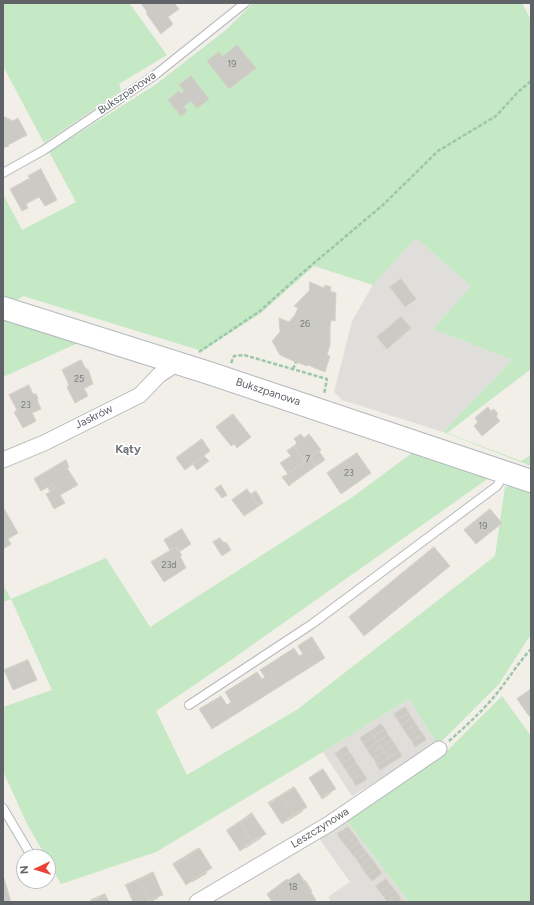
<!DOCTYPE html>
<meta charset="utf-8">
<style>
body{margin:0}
#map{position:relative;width:534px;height:905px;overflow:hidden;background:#f1efe8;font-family:Figtree,sans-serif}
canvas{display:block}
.frame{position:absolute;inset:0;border:4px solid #5f6368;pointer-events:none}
.north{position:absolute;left:16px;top:849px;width:40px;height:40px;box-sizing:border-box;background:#fff;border:1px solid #bfc1c3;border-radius:50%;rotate:266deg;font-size:11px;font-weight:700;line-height:16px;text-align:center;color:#5f6368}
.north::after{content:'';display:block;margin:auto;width:14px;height:18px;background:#ea4335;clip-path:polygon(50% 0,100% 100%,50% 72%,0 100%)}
</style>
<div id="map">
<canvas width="534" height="905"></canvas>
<div class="frame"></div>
<div class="north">N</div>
</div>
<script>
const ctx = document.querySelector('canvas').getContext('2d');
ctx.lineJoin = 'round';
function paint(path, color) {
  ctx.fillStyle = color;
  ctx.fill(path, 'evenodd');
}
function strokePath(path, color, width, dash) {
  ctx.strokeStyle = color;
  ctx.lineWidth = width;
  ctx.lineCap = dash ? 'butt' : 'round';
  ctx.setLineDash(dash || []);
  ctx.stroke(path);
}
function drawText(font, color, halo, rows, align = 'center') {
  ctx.font = font + ' Figtree,sans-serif';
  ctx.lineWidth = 3.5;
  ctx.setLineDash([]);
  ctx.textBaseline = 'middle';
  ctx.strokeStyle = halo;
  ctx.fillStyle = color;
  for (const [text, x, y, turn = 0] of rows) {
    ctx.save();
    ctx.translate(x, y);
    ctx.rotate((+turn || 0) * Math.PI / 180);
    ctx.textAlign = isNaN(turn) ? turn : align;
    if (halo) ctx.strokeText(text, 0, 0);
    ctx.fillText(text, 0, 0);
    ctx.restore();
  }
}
paint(new Path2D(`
 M416,238L471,286L433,329L512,360L443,432L342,400L334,392L352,321L373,285Z
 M409,699L438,745L352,796L323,752Z
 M346,820L409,902H331L328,897L350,882L319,838Z`), '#e0deda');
paint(new Path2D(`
 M3,3H129L167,55L119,84L121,91L44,143L3,66Z
 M253,3H522L531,20V369L447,433L521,461L531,455V466L443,432L512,360L433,329L471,286L416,238L373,285L314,266L261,313L202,351L23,296L3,310V194L22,230L76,202L49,152L155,85L226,30Z
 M3,320L78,343L3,377Z
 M416,450L493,475L228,662L156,711L187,775L298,709L495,556L505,487L519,484L531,488V634L499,684L438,745L409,699L323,752L156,852L61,884L48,861V857H46L27,824L3,771V707L52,690L11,599L3,602V585L11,599L106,558L150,627L354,496Z
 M502,696L531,736V902H409L346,820L442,756Z`), '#c5e8c5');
const building = new Path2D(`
 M141,3H174L179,9L168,17L173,24L161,34L146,13L147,12Z
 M237,45L256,68L229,89L207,61L219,52L222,57Z
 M191,76L209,99L197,108L191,101L184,106L187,111L181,116L168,100L179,91L181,94L184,91L179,85Z
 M5,117L13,121L18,118L27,135L8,145L9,146L3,148V118Z
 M41,169L57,200L45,206L39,197L26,204L28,208L22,211L10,189L30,178L28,176Z
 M401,279L416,299L405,307L390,287Z
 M310,282L324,288L325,285L331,287L330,291L336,293L335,321L331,320L330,327V345L327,355L330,356L325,372L308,365L307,366L296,362L280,355L272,341L280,332L279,318L289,322L295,315L298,308L294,306L309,291Z
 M401,317L411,328L387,349L377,337Z
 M81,360L86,369H88L93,384L88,386V388L87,387L84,388L88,396L75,403L67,387L69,385L62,370Z
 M29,385L33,394H36L38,398L37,400L41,409L32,413L36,421L23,428L14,412L17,410L9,395Z
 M488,407L491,411L494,409L498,414L496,416L500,421L482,436L474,426L478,422L475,418Z
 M233,414L251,437L237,448L234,444L231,446L216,427Z
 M301,434L304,438L309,434L321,450L310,457L316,466L291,484L285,476L305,461L294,446L297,443L294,439Z
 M202,439L210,451L185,470L176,458Z
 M294,446L305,461L288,474L280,463L291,456L287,451Z
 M319,451L325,460L316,466L310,457Z
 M357,453L371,473L341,494L327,473Z
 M204,456L209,461L197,470L193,464Z
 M66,460L69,467L67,468L78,485L60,495L65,503L54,509L46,494L55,489L53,484L41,491L34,479Z
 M285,476L291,484L289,486L282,477Z
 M53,484L55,489L50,492L48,487Z
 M221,485L227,495L222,498L215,489Z
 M247,489L259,506L244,516L232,500Z
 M256,491L263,503L259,506L251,494Z
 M3,507L18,533L8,539L11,544L3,549Z
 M490,509L502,523L476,544L464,530Z
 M182,529L191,544L179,552L176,547L170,550L164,540Z
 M220,538L224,543L226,542L231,550L222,556L213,542Z
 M176,547L182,555L180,556L186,568L164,582L151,562Z
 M434,547L450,566L364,636L349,617Z
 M312,637L325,658L212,729L199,709L221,696L227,705L231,702L225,692L257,672L262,679L265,677L260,670L294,648L299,656L303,654L298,646Z
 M28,660L37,680L13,690L4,670Z
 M531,689V715L529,716L517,699Z
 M405,707L409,713L398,720L394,714Z
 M409,713L412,718L401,725L398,720Z
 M412,718L416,724L405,731L401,725Z
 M381,724L385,729L374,736L371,731Z
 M416,724L419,729L408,736L405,731Z
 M385,729L388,735L377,742L374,736Z
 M419,729L423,734L412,741L408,736Z
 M371,731L374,736L363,743L360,738Z
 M423,734L426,740L415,747L412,741Z
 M388,735L392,740L381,747L377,742Z
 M374,736L377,742L367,749L363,743Z
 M392,740L395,745L385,752L381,747Z
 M377,742L381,747L370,754L367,749Z
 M395,745L399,751L388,758L385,752Z
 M346,746L349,752L339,759L335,754Z
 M381,747L385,752L374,759L370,754Z
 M399,751L402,756L391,763L388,758Z
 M349,752L353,757L342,764L339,759Z
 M385,752L388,758L377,765L374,759Z
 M353,757L356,763L346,770L342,764Z
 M388,758L391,763L380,770L377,765Z
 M356,763L360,768L349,775L346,770Z
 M360,768L363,773L353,780L349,775Z
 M323,769L336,789L321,797L309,778Z
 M363,773L367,779L356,786L353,780Z
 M294,787L295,788L282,795H281Z
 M295,788L307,807L294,815L282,795Z
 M329,792L331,793L322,799L321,797Z
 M281,795L274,800L275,801L269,804L268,803Z
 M282,795L294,815L282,824L269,804Z
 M301,810L303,811L295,816L294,815Z
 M252,813L253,815L239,822Z
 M253,815L266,834L252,842L240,822Z
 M294,815L295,816L287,821V819Z
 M239,822H240L227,831V830Z
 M240,822L252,842L240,851L227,831Z
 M348,827L352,832L341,840L337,834Z
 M352,832L356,837L345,845L341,840Z
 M259,837L261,838L253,843L252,842Z
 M356,837L359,842L349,850L345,845Z
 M252,842L253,843L246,848L245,846Z
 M359,842L363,848L353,855L349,850Z
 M199,848L200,849L194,853V852L174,866L173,864Z
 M363,848L367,853L357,860L353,855Z
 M200,849L212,868L192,880V881L186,885L174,866L194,852V853Z
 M367,853L371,858L361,866L357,860Z
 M371,858L375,863L364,871L361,866Z
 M375,863L378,868L368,876L364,871Z
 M378,868L382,873L372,881L368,876Z
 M153,872L154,874L139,879Z
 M205,872L207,873L192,882V880Z
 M299,873L316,900L313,902H272L267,894L287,879L288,880Z
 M154,874L163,895L149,900L139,879Z
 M3,878H4L11,902H3Z
 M139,879L149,900L145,902H133L126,886Z
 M139,879L126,886L125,885Z
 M386,879L390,884L380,892L376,886Z
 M305,880L312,891L311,892L304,881Z
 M390,884L394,889L384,897L380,892Z
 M394,889L398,894L387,902L384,897Z
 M105,894L106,896L91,901V900Z
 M398,894L401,900L398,902H387Z
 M106,896L109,902H92L91,901Z
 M156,897L158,898L150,902L149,900Z`);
paint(building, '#cccac5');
strokePath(building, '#d6d1c6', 1);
const lane = new Path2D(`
 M3,173L44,150L155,75L245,3
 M189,705L312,624L497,486L505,473
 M3,808L32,857`);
const street = new Path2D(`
 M3,460L44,443L140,395L159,375L178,363
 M197,902L329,824L439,749`);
const secondary = new Path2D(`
 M3,308L209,373L531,481`);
strokePath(lane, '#b5b8bc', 10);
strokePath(street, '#b5b8bc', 17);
strokePath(secondary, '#b6babf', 24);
strokePath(new Path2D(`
 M199,352L260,311L301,274L384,204L438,151L496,116L518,92L531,81
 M231,363L234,356L244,355L327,379L324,394
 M293,369L296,362
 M449,741C467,725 486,708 501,688C511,675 520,661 531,649`), '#9cc7a9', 2.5, [4, 2]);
strokePath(lane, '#fff', 8);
strokePath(street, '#fff', 15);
strokePath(secondary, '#fff', 22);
drawText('9px', '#7a7d7f', null, [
 ["19",232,64],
 ["26",305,324],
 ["25",79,379],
 ["23",26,405],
 ["7",308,459],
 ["23",349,473],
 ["19",483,526],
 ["23d",169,565],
 ["18",293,887]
]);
drawText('11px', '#5f6368', '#fff', [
 ["Bukszpanowa",127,93,-34],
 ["Bukszpanowa",268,392,18],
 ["Jaskrów",94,417,-26],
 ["Leszczynowa",320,828,-32]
]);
drawText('bold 12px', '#70757a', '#fff', [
 ["Kąty",128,449]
]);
</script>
